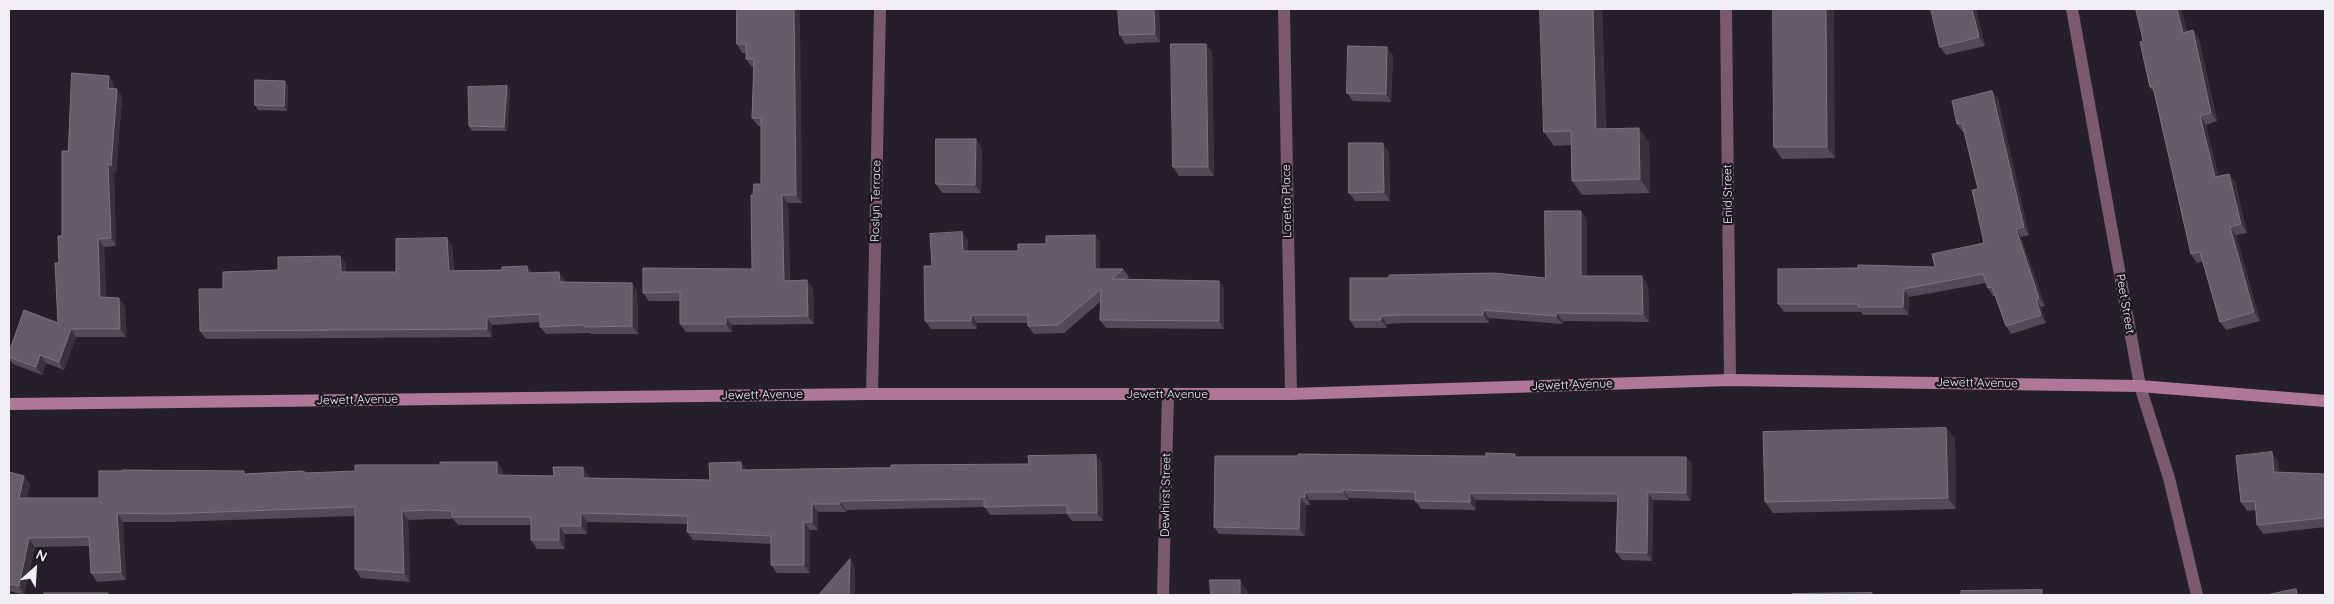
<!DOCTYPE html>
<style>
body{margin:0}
#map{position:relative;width:2334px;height:604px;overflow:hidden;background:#241f29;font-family:Quicksand,sans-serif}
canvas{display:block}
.frame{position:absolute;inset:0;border:10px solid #f1eef5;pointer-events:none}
.north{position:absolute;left:10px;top:544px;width:50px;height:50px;-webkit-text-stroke:4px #1a1520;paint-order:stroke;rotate:26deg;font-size:14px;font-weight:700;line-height:20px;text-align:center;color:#f1eef5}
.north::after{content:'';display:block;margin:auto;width:18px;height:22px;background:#f1eef5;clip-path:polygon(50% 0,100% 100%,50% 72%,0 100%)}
</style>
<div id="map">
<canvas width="2334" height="604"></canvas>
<div class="frame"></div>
<div class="north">N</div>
</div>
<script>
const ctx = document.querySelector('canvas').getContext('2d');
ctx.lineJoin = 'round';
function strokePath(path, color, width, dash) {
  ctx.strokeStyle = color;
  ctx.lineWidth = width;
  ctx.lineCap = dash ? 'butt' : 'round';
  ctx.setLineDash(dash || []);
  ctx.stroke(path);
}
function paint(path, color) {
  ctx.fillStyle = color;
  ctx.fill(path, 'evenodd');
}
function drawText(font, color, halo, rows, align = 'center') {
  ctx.font = font + ' Quicksand,sans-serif';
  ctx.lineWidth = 4.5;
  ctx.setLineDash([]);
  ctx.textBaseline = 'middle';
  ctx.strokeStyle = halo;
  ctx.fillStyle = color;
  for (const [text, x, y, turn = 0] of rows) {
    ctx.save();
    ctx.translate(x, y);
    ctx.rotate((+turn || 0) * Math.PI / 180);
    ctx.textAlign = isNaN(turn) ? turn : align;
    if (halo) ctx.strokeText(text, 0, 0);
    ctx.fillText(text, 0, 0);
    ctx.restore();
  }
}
strokePath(new Path2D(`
 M1284,9L1291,394
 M1726,9L1730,380
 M2072,9L2140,386L2169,478L2197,595
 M872,394L880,9
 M1163,595L1168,394`), '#7b596e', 12);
strokePath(new Path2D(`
 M9,404L872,394H1291L1730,380L2140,386L2325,401`), '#af7899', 12);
paint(new Path2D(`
 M737,9L802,203H788L790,280L813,288L814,324L732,325V332H686L680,324V301H649L643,293L752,269L753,195L761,184V126H758L752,118L754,67H752L746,59V53H742L737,44Z
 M1159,9L1160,42L1125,44L1120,35Z
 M1602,9L1606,129L1649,142L1650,193L1582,195L1572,181L1571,145L1554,146L1544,132Z
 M1773,9L1835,158L1782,159L1774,147Z
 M1976,9L1985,46L1946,55L1940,47Z
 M2136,9H2181L2187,32L2193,30L2199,39L2217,121L2206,125L2218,176L2229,174L2235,182L2247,233L2236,235L2260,321L2226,330L2220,322L2203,261L2197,263L2191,254L2155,94L2150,87L2143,41Z
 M1206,44L1212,52L1214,176H1179L1173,167Z
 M1393,55L1391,102L1353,101L1347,93Z
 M285,81L288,86L287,111L258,110L255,105Z
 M114,84V89H117L122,97L116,174L114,171L116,246L104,247L106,297L125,306L126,337H76L64,370L46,363L42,375L13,364L9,359V352L58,323L59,263L62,236L68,151Z
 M507,86L510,90L507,131H472L469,126Z
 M1992,91L1998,99L2029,235L2021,237L2045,306L2041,307L2046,323L2011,334L2006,326L1995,296H1993L1988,288L1986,283L1909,297V315H1863L1861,312H1784L1778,304L1935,267L1984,243L1978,189L1964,132H1963L1957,124Z
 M982,148L981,193H942L936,184Z
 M1389,152L1390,201H1355L1349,193Z
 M1587,219V276L1648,285L1649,322L1563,321L1562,324L1489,318V323H1405L1387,324V328H1355L1350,320L1389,278H1545Z
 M1095,235L1100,243V269H1123L1129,277L1127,279L1219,281L1224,289V329L1106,328L1100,320V302L1064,333L1034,334L1028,326V323H977V329H931L925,321L932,266L968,240V251H1018L1046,244Z
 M447,238L452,246L454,270H502L527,266L532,273L565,280V282L632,283L637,291L638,334H591L590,333L546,334L540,327V322L492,325V337L206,339L200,331L223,289L278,270L340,256L346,264V272H396Z
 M1946,428L1955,439L1956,509L1773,513L1765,502Z
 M1215,456L1517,457L1692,464L1691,501L1653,500L1652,561L1622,560L1616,552L1617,502L1476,500V510L1421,509L1415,500L1349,498V500H1310V505H1306L1305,536L1219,534L1214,527Z
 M2278,461L2279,473L2325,474V527L2263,534L2257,525L2256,510L2247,511L2241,502Z
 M1102,463L1103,521H1072L1067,514L990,515L985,507L846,510V512H818V530H810V573H777L771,565V544L693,540L687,532L688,524L587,522V534H565V549H537L531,540V525H458L453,519H435L408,520L410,582L361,578L355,569V516L171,522H123L126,580L97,582L91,573L89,546L35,547L24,595L9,591V472L30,484L27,498H99L122,471L246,474L503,470V476L588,475L589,478L710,480L747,470Z`), '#514b57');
paint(new Path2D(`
 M794,9H800L802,203L796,195Z
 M1154,9H1159L1160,42L1155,34Z
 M1593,9H1602L1606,143L1596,129Z
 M1826,9H1834L1835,158L1827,147Z
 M1972,9H1976L1985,46L1979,37Z
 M2177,9H2181L2189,41L2183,33Z
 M2193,30L2199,39L2217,121L2211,113Z
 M1206,44L1212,52L1214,176L1208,167Z
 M1387,47L1393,55L1391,102L1386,94Z
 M109,76L114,84L113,96L108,88Z
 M285,81L288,86L287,111L284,106Z
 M507,86L510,90L507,131L504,127Z
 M117,89L122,97L116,174L111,166Z
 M1992,91L1998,99L2029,235L2024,227Z
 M2200,116L2206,125L2221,185L2215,177Z
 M1639,128L1649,142L1650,193L1640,179Z
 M976,139L982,148L981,193L975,185Z
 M1383,143L1389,152L1390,201L1384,192Z
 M108,163L114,171L116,246L111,238Z
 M2229,174L2235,182L2247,233L2241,224Z
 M782,195L788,203L790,289L784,281Z
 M1581,211L1587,219V285L1581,276Z
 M2230,227L2236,235L2260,321L2254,312Z
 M2016,229L2021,237L2045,306L2039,298Z
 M962,232L968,240V259L963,251Z
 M1095,235L1100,243V277L1095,269Z
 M447,238L452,246L454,278L449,271Z
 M98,239L104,247L106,305L100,297Z
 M340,256L346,264V280L341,272Z
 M527,266L533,274L528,273Z
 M559,272L565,280V290L560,282Z
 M1642,276L1648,285L1649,322L1643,314Z
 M807,280L813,288L814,324L808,316Z
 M1219,281L1224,289V329L1219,321Z
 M632,283L637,291L638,334L632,326Z
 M1904,289L1909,297V315L1903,307Z
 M119,298L125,306L126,337L120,329Z
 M2036,299L2041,307L2046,323L2041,315Z
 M1483,310L1489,318V323L1483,315Z
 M1557,313L1563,321L1562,324L1556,316Z
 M971,315L977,323V329L971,321Z
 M1381,316L1387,324V328L1381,320Z
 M487,317L492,325V337L487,329Z
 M726,317L732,325V332L726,324Z
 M71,329L76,337L64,370L59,362Z
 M40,355L46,363L42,375L36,367Z
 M1946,428L1955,439L1956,509L1948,498Z
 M2272,452L2278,461L2280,481L2274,472Z
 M1096,455L1102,463L1103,521L1097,513Z
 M1686,457L1692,464L1691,501L1686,493Z
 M497,462L503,470V484L497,475Z
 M741,462L747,470H741Z
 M583,467L588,475L589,486L583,478Z
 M24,476L30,484L25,506L19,498Z
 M1343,490L1349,498V500L1343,492Z
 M1305,492L1310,500V505L1305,497Z
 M1648,492L1653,500L1652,561L1647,553Z
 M1470,493L1476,500V510L1470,502Z
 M1300,497L1306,505L1305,536L1299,529Z
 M840,501L846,510V512L840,504Z
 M812,504L818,512V530L812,522Z
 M402,511L408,520L410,582L404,573Z
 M117,513L123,522L126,580L121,572Z
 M581,513L587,522V534L581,526Z
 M804,522L810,530V573L804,565Z
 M559,526L565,534V549L559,540Z
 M29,538L35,547L24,595L19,586Z
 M850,559L855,567V595H849Z
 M1240,580L1248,592V595H1240Z`), '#38323d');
const building = new Path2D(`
 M737,9H794L796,195H782L784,281L807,280L808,316L726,317V324H680V292L643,293V268L752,269L751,195H753L754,184H761V118H752L754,59H746V44H737Z
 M1118,9H1154L1155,34L1120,35Z
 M1540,9H1593L1596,129L1639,128L1640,179L1572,181L1571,131L1544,132Z
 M1773,9H1826L1827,147H1774Z
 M1931,9H1972L1979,37L1940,47Z
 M2136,9H2177L2183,33L2193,30L2211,113L2200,116L2215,177L2229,174L2241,224L2230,227L2254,312L2220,322L2200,252L2191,254L2153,87H2150L2140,42L2143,41Z
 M1171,44H1206L1208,167H1173Z
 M1348,46L1387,47L1386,94L1347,93Z
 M72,73L109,76L108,88L117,89L111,166L108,163L111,238L98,239L100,297L119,298L120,329H71L59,362L40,355L36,367L9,357V352L24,310L58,323L55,263H59L58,236H62V151H68Z
 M255,80L285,81L284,106L255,105Z
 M507,86L504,127L469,126L468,87Z
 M1992,91L2024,227L2016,229L2039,298L2036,299L2041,315L2006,326L1992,287L1988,288L1983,274L1904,289L1903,307H1858V304H1778V269L1858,268V265L1935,267L1932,254L1984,243L1972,190L1978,189L1962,123L1957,124L1952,101Z
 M936,139H976L975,185L936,184Z
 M1349,143H1383L1384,192L1349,193Z
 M1545,211H1581V276H1642L1643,314L1557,313L1556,316L1483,310V315H1399L1381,316V320H1350V278H1389V275L1494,273L1545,278Z
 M962,232L963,251H1018V244H1046V236L1095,235V269H1123L1112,279L1219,281V321L1100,320L1101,289L1058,325L1028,326V315H971V321H925L924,266H932L930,234Z
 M447,238L449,271L502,270V267L527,266L528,273L559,272L560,282L632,283V326L585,327V325L540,327V314L487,317V329L200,331L199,289H223V272L278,270V257L340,256L341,272H396V239Z
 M1946,428L1948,498L1765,502L1763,432Z
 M2272,452L2274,472L2325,474V516H2323V518L2257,525L2255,501L2241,502L2236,456Z
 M1486,453L1515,454V457H1686V493L1648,492L1647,553L1616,552L1618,494L1470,493V502L1415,501V492L1343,490V492H1305V497H1300L1299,529L1214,527L1215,456H1298V454L1469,456H1486Z
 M1096,455L1097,513H1067V505L984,507V499L840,501V504H812V522H804V565H771V536L687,532L688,516L581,513V526H559V540H531V517H452V511L429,510L402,511L404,573L355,569V507L165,514L117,513L121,572L91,573L89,537L29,538L19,586L9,584V472L24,476L19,498H99V471H122V470L244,471V474L302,471L307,473L355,471V465H440V462H497V475L554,476L553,467H583V478L710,480L709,463L741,462V470L871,468H891V465L1029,464L1028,456Z
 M850,559L849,595H819Z
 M1210,580H1240V595H1211Z
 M2296,589L2297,595H2267Z
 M2042,590V595H1961V591Z
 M44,593H108V595H44Z
 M1872,593V595H1792V594Z`);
paint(building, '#625d68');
strokePath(building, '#79747e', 1);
drawText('12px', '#f1eef5', '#1a1520', [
 ["Enid Street",1728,194,-91],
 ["Roslyn Terrace",876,201,-89],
 ["Loretta Place",1287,201,-91],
 ["Peet Street",2125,304,80],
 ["Jewett Avenue",1977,383,1],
 ["Jewett Avenue",1572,385,-2],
 ["Jewett Avenue",1167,394],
 ["Jewett Avenue",762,395,-1],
 ["Jewett Avenue",357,400,-1],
 ["Dewhirst Street",1166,495,-89]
]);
</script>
